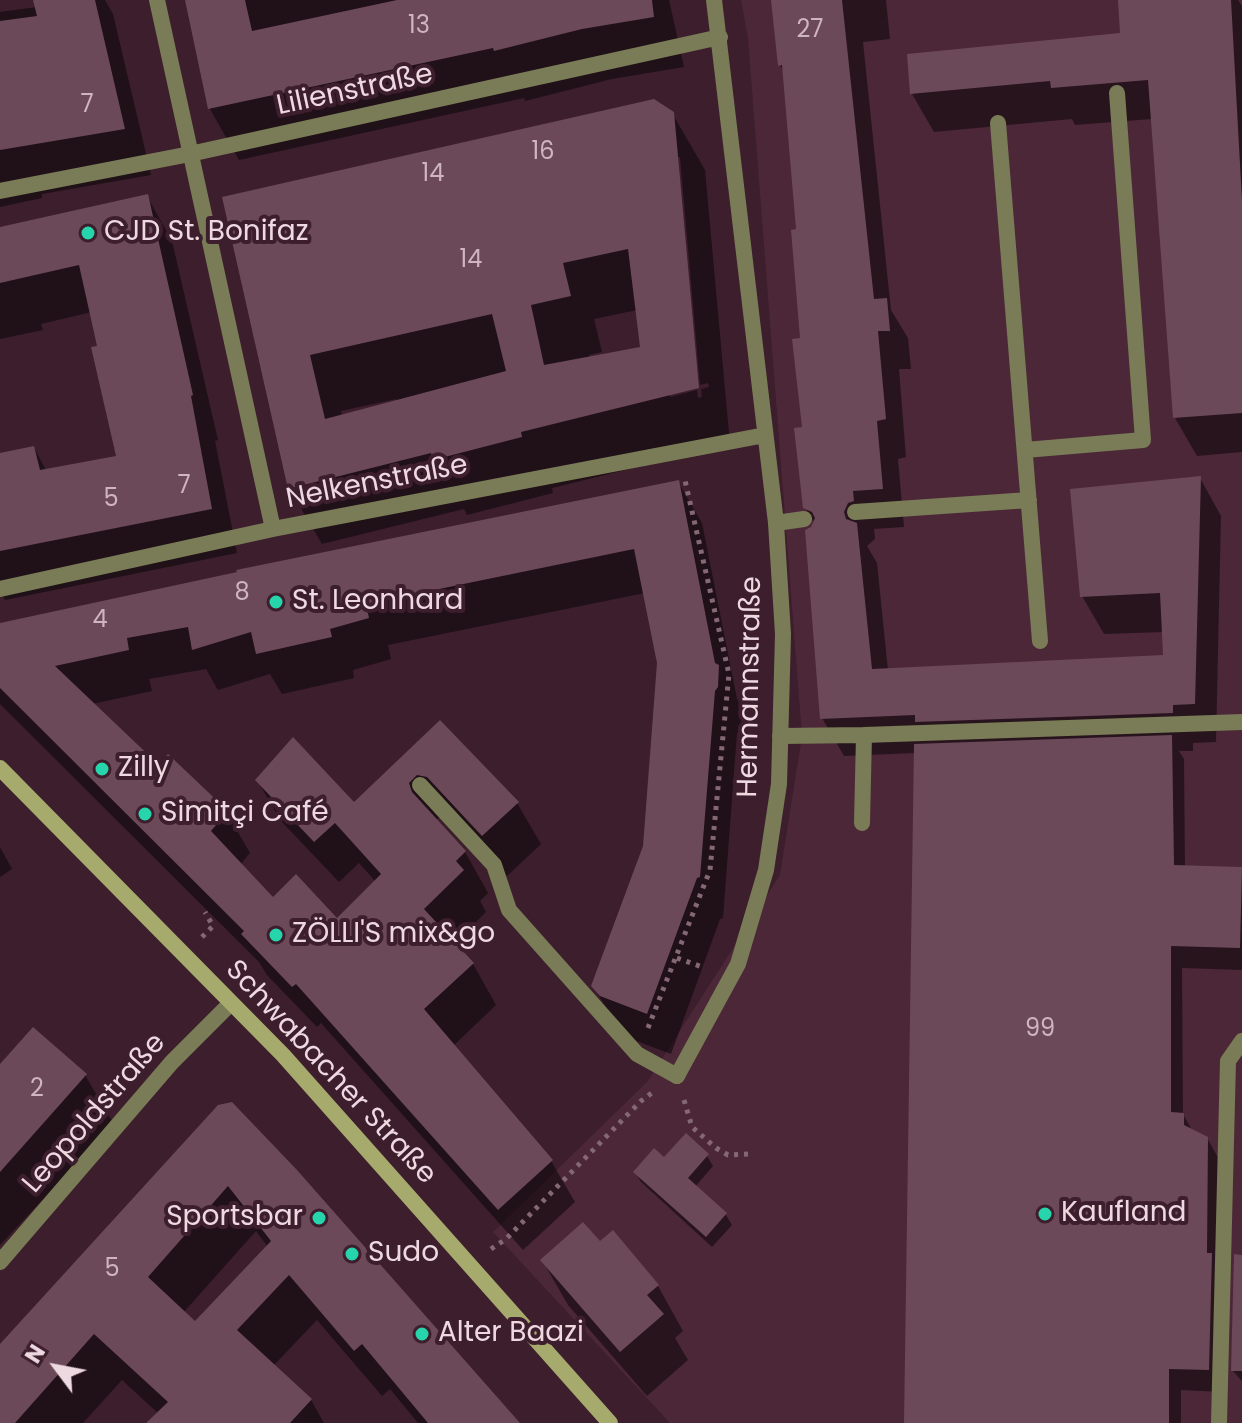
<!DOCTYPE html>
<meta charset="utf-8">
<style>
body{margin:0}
#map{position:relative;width:1242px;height:1423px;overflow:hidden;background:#3d1e2c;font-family:Poppins,sans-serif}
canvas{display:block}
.north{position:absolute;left:16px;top:1327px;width:80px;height:80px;-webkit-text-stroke:6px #3d1e2c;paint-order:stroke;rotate:302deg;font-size:22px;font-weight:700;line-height:32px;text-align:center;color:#eed9e1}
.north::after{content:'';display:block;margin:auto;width:28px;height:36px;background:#eed9e1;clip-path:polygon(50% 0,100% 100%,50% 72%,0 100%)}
</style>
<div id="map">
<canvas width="1242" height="1423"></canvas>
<div class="north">N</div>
</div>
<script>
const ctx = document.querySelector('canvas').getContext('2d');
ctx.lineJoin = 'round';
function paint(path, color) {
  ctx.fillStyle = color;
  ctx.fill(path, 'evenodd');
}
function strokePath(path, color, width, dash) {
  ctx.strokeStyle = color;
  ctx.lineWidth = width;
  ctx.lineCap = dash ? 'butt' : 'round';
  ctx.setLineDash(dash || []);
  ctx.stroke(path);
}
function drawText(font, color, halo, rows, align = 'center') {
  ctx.font = font + ' Poppins,sans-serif';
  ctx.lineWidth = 8;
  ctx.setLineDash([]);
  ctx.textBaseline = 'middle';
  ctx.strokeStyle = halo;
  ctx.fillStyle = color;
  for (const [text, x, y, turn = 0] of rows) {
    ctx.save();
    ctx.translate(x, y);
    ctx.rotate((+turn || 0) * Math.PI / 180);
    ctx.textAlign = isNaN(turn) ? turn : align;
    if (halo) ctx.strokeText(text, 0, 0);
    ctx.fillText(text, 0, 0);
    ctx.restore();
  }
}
paint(new Path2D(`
 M741,0H1242V1423H670L493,1232L647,1082L780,875L802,736L748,38Z`), '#4c2737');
paint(new Path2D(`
 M35,0H105L113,14L151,175L42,194V198L0,207V12L37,7Z
 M187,0H669L684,67L612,79L525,101L524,98L239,160L210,109Z
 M773,0H886L890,39L863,42L891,310L908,338L911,369H899L906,457L898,459L904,527L874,529L875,539L867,546L877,563L888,670L1165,657L1164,632L1104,634L1082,596L1200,478L1221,516L1216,742L1193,743V751H1179L1184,759L1185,868L1242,870V970L1182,968L1183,1114L1193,1132L1207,1138L1220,1161L1221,1392L1181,1390V1423H906L916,753L844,756L822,718L815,524L805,507L799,231L784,72L780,65Z
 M1120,0H1238L1242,6V452L1197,456L1175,418L1152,119L1075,125L1072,119L934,132L912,94L1122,34Z
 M672,113L705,170L730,444L552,488L553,493L467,515L464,509L322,544L289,488L224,198ZM676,157H680L700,385L708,383L709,387L701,389L702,397L698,398L697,390L670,397ZM637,310L642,349L590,358L589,355L602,352L594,319ZM396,399L397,402L342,417L341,411Z
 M147,196L172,241L218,440L215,441L237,553L5,600L0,591V455L34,448L46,470L119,458L92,312L41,324L43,330L0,339V229Z
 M678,482L702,523L737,699L742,708L741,729L737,733L723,918L720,919L671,1054L626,1037L617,1027L593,985L645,846L659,662L645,593L388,645L391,659L353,670L354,678L282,694L270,674L218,690L206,669L149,679L152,691L92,704L159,767L226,812L250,853L240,865L273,899L337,920L376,882L359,863L339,882L281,821L257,780L354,805L440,722L517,803L541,844L507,876L453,818L441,815L435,821L465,852L488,893L480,901L486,912L454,944L473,964L496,1005L453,1046L551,1161L575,1202L523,1250L321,1023L317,1027L267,975L259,962L0,704V627Z
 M0,847L12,869L0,877Z
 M0,1067L85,1075L112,1121L59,1182L0,1245Z
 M219,1106L517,1423H418L390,1389L382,1396L317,1320L273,1366L311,1400L324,1423H151L159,1414L122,1380L83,1423H0V1348ZM256,1231L268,1247L195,1324L183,1313Z
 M707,1156L713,1166L695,1187L726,1215L732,1225L712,1247L641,1182L635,1172L665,1160Z
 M600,1244L658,1286L683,1331L675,1338L688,1360L647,1396L568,1305L542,1260Z
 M1242,1257V1381L1233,1371Z`), '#0007');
paint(new Path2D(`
 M33,0H95L125,129L0,150V21L37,16Z
 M185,0H245L252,31L397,0H652L654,17L582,29L494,51L493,48L208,109Z
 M771,0H842L874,299L887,298L890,331H878L886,419L877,421L883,489L853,491L854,501L848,503L844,512L846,519L857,523L872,669L1163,655L1160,593L1080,597L1070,489L1201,476L1195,704L1173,705V713L915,722V715L820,719L805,530L811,527L815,518L812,512L803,508L794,428L802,427L792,339L800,338L791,230L796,229L782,65L778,66Z
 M1118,0H1231L1242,201V413L1173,418L1148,80L1051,88L1050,81L910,94L907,54L1120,33Z
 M654,99L674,112L699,388L521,432L522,437L433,460L431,453L288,489L222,197ZM628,249L640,347L544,365L531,305L571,296L563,263ZM492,314L506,371L325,419L310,355Z
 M148,194L193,395L191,396L212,509L0,551V453L34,446L40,470L116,456L91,347L97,346L79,265L0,283V227Z
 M679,480L715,663L719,665L718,687L715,691L700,877L697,878L647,1014L600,996L591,986L643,846L657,663L634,549L366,604L369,618L330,629L332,637L256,654L251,632L192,650L188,627L127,638L129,650L55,666L159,765L168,754L228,811L211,831L273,897L296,874L337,918L381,874L335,823L314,842L255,780L293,737L354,802L440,720L519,802L482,836L427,777L417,775L409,783L412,792L466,851L456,861L464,870L424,909L474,963L424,1009L553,1160L498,1210L296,984L292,987L241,934L244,931L0,688V623L237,572L236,570Z
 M1172,735L1174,865L1242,867L1240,948L1171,946V1112L1184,1113V1125L1208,1137L1207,1253H1212L1209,1370L1169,1369V1423H904L914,744Z
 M33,1027L87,1074L0,1172V1064Z
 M232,1102L297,1170L520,1423H428L362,1344L354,1351L289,1275L237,1330L312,1399L290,1423H146L168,1402L94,1334L15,1423H0V1344L218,1105ZM228,1186L271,1241L195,1321L148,1277Z
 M686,1133L709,1154L688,1178L727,1213L706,1237L633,1172L654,1148L664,1157Z
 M583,1222L600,1241L613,1230L659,1285L647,1295L664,1314L620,1352L540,1260Z
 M1234,1254L1242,1255V1371H1231Z`), '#6c4958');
strokePath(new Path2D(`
 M202,937L213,926L205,912
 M677,958L705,968
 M648,1028L710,870L729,674L684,476
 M684,1100L692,1127L716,1148L728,1155L749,1154
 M491,1249L506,1239L641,1101L653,1092`), '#846975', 5, [4, 6]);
strokePath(new Path2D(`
 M998,123L1040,641
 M1025,450L1143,440L1117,93
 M855,512L1029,500
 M776,523L804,519
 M864,735L1242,722
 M780,736L864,735L862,823
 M420,785L494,865L509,910L637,1054L677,1076
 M1219,1423L1228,1061L1242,1041`), '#797c56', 16);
strokePath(new Path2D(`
 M0,191L190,154`), '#797c56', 16);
strokePath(new Path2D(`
 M157,0L273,529
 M190,154L720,37
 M0,589L273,529L765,435
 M677,1076L738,964L766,870L779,784L783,634L776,523L714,0
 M0,1262L172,1062L231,1003`), '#797c56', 16);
strokePath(new Path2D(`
 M0,768L283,1055L610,1423`), '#a6ab6d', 16);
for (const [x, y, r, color] of [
 [88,233,8,"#27d5ad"],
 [276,602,8,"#27d5ad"],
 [102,769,8,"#27d5ad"],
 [145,814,8,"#27d5ad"],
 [276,935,8,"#27d5ad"],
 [1045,1214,8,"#27d5ad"],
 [319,1218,8,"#27d5ad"],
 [352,1254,8,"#27d5ad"],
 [422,1334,8,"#27d5ad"]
]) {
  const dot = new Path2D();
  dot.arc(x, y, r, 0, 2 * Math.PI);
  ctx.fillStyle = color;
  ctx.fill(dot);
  strokePath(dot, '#3d1e2c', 3);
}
drawText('24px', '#ceb5bf', null, [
 ["13",419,27],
 ["27",810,31],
 ["7",87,106],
 ["16",543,153],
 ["14",433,175],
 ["14",471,261],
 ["7",184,487],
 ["5",111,500],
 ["8",242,594],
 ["4",100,621],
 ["99",1040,1030],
 ["2",37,1090],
 ["5",112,1270]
]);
drawText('28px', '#eed9e1', '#3d1e2c', [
 ["Lilienstraße",355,91,-12],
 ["Nelkenstraße",377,483,-11],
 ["Hermannstraße",751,687,-89],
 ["Schwabacher Straße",330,1073,47],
 ["Leopoldstraße",95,1114,-49]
]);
drawText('28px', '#eed9e1', '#3d1e2c', [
 ["CJD St. Bonifaz",104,233],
 ["St. Leonhard",292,602],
 ["Zilly",118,769],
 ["Simitçi Café",161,814],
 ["ZÖLLI'S mix&go",292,935],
 ["Kaufland",1061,1214],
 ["Sportsbar",303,1218,"right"],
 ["Sudo",368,1254],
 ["Alter Baazi",438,1334]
], 'left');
</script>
